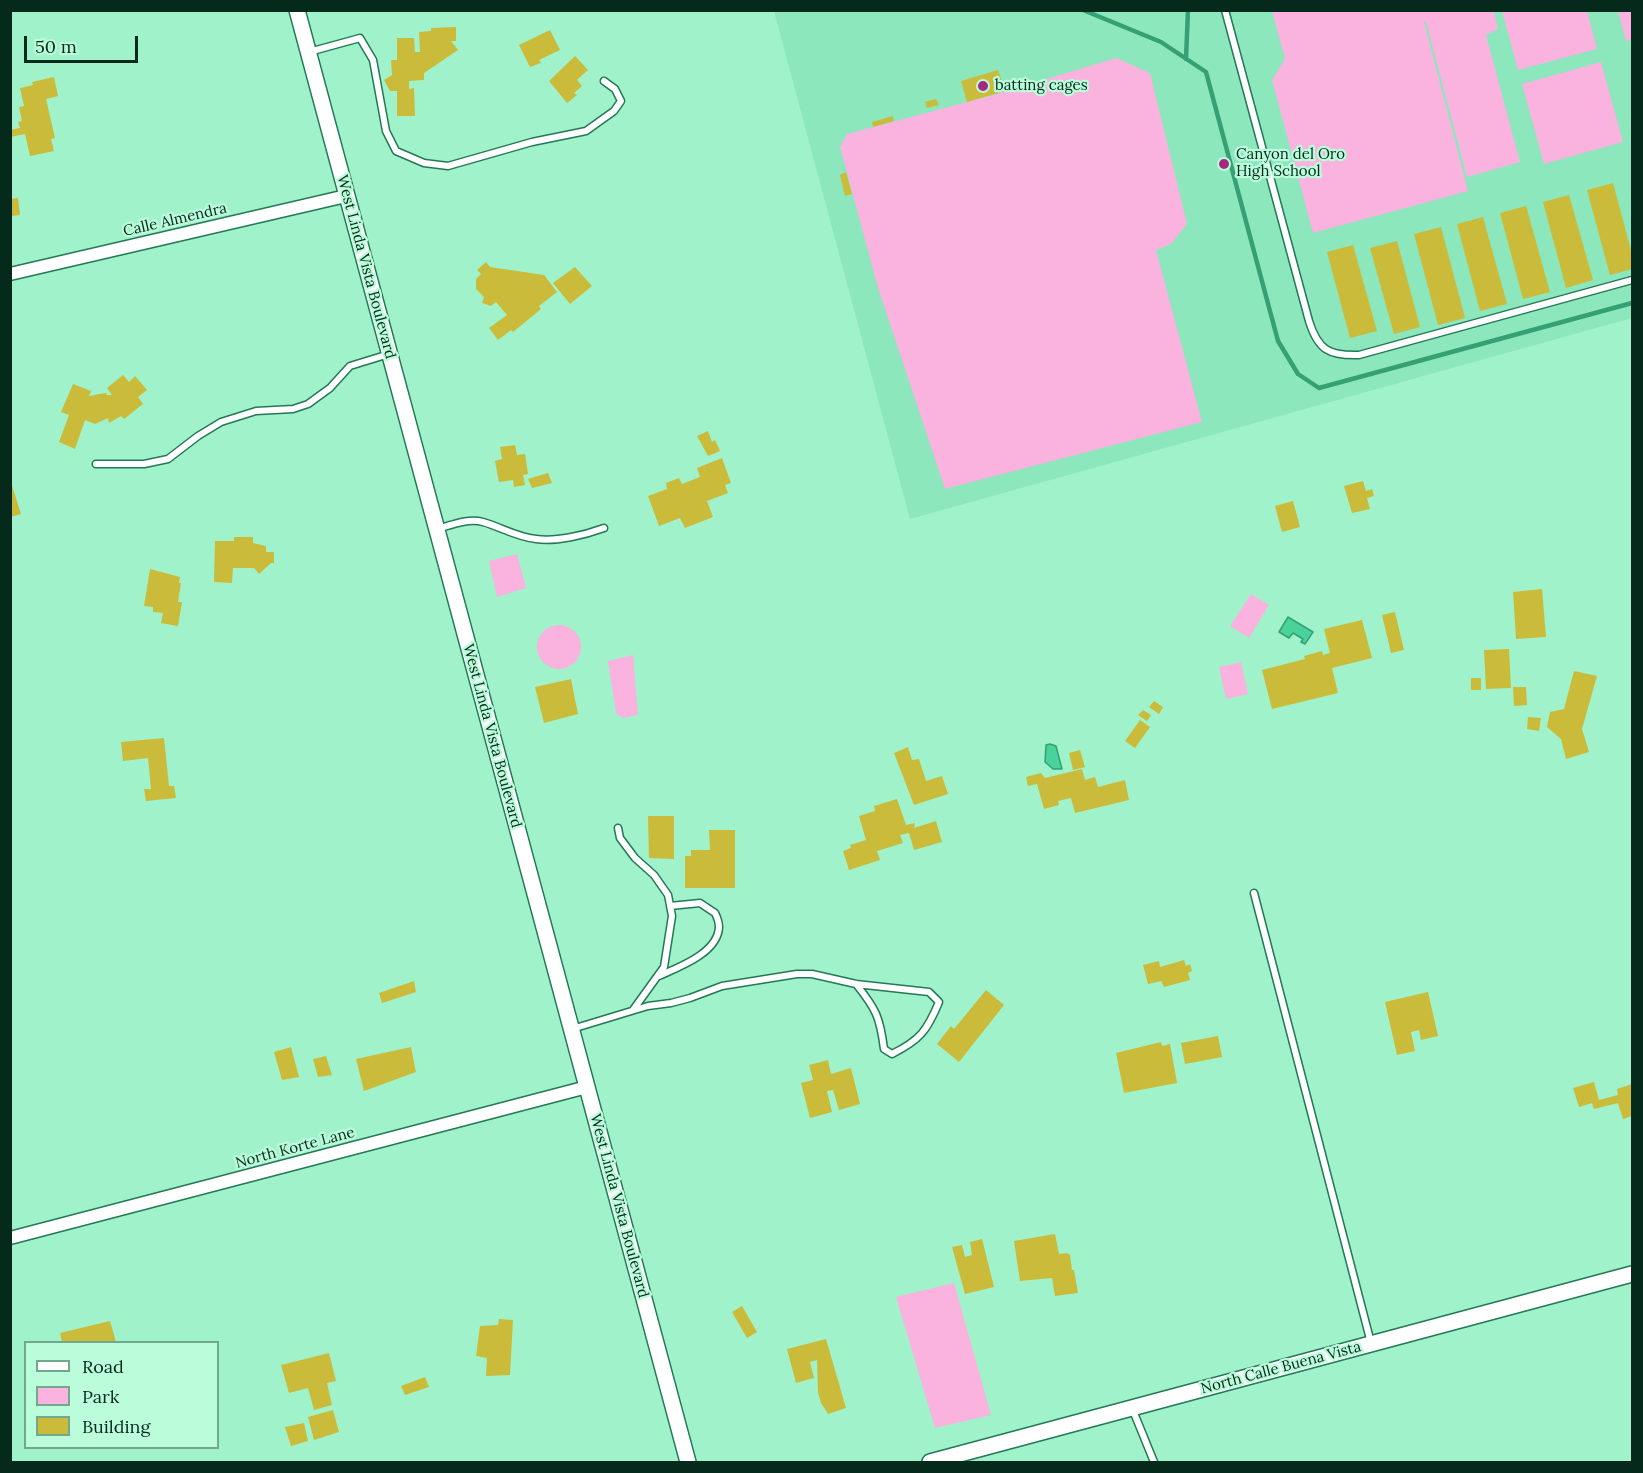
<!DOCTYPE html>
<style>
body{margin:0}
#map{position:relative;width:1643px;height:1473px;overflow:hidden;background:#a0f2ca;font-family:Lora,serif}
canvas{display:block}
.frame{position:absolute;inset:0;border:12px solid #05291a;pointer-events:none}
.legend{position:absolute;left:24px;top:1341px;width:195px;height:108px;box-sizing:border-box;background:#bbfcdb;border:2px solid #72a88e;margin:0;padding:8px 10px;list-style:none;font-size:18px;color:#05291a}
.legend li{display:flex;align-items:center;gap:12px;height:30px}
.legend b{width:30px;border:2px solid #72a88e}
.scale{position:absolute;left:24px;top:36px;width:114px;height:27px;box-sizing:border-box;border:3px solid #05291a;border-top:0;padding-left:8px;font-size:18px;line-height:21px;white-space:nowrap;color:#05291a;-webkit-text-stroke:4px #bbfcdb;paint-order:stroke}
</style>
<div id="map">
<canvas width="1643" height="1473"></canvas>
<div class="frame"></div>
<ul class="legend">
<li><b style="height:8px;background:#fff"></b>Road</li>
<li><b style="height:16px;background:#fab2de"></b>Park</li>
<li><b style="height:16px;background:#cbbb3a"></b>Building</li>
</ul>
<div class="scale">50 m</div>
</div>
<script>
const ctx = document.querySelector('canvas').getContext('2d');
ctx.lineJoin = 'round';
function paint(path, color) {
  ctx.fillStyle = color;
  ctx.fill(path, 'evenodd');
}
function strokePath(path, color, width, dash) {
  ctx.strokeStyle = color;
  ctx.lineWidth = width;
  ctx.lineCap = dash ? 'butt' : 'round';
  ctx.setLineDash(dash || []);
  ctx.stroke(path);
}
function drawText(font, color, halo, rows, align = 'center') {
  ctx.font = font + ' Lora,serif';
  ctx.lineWidth = 4.5;
  ctx.setLineDash([]);
  ctx.textBaseline = 'middle';
  ctx.strokeStyle = halo;
  ctx.fillStyle = color;
  for (const [text, x, y, turn = 0] of rows) {
    ctx.save();
    ctx.translate(x, y);
    ctx.rotate((+turn || 0) * Math.PI / 180);
    ctx.textAlign = isNaN(turn) ? turn : align;
    if (halo) ctx.strokeText(text, 0, 0);
    ctx.fillText(text, 0, 0);
    ctx.restore();
  }
}
paint(new Path2D(`
 M774,11H1632V318L910,519Z`), '#8ce7bc');
paint(new Path2D(`
 M1272,11H1494L1498,29L1486,35L1520,162L1467,177L1426,22H1424L1468,191L1313,233L1272,80L1285,59Z
 M1502,11H1587L1597,49L1518,70Z
 M1618,11H1632V39L1626,41Z
 M1116,58L1150,73L1187,224L1171,244L1156,250L1202,422L945,489L878,288L840,147L847,134L990,96Z
 M1601,62L1623,142L1544,164L1522,84Z
 M517,554L526,588L497,597L489,561Z
 M1251,594L1269,605L1249,638L1230,626Z
 M537 647a22 22 0 1 1 44 0a22 22 0 1 1-44 0Z
 M633,655L638,715L623,718L616,713L608,661Z
 M1241,662L1248,694L1226,699L1219,667Z
 M954,1283L991,1415L935,1428L896,1297Z`), '#fab2de');
const water = new Path2D(`
 M1288,617L1313,632L1305,644L1301,642L1303,639L1293,633L1289,638L1279,632Z
 M1050,744L1056,746L1062,769H1053L1045,762L1046,745Z`);
paint(water, '#49d39a');
strokePath(water, '#35a074', 1.5);
strokePath(new Path2D(`
 M1083,10L1161,42L1206,72L1278,341L1298,374L1319,388L1632,303
 M1186,59L1188,10`), '#35a074', 4.5);
paint(new Path2D(`
 M456,27V41H451L458,50L424,73V80L409,81V89L414,88L415,116H397V91H390L384,80L392,75L391,60H397V38H414L415,52H420L419,32L431,31V28Z
 M550,30L560,50L539,60L541,63L530,67L519,45Z
 M575,56L588,70L577,80L582,86L574,93L577,95L567,103L549,81Z
 M998,70L1005,91L967,102L961,81Z
 M54,77L58,96L46,99L55,138L51,139L54,151L30,156L25,134L10,137V130L20,128L18,122L22,121L19,107L24,106L20,88L33,85L32,82Z
 M936,99L939,105L927,108L925,102Z
 M893,116L894,121L873,127L872,122Z
 M846,172L852,194L845,196L840,175Z
 M1613,183L1632,254V269L1610,275L1587,190Z
 M1569,195L1593,280L1566,288L1543,202Z
 M18,198L20,215L10,216V199Z
 M1526,206L1550,292L1523,299L1500,213Z
 M1483,217L1507,304L1480,311L1457,224Z
 M1441,227L1465,318L1438,325L1414,234Z
 M1397,241L1420,327L1394,334L1370,248Z
 M1353,245L1377,331L1350,338L1327,252Z
 M486,262L490,267L544,275L557,292L539,306L541,309L513,332L511,330L498,340L489,328L507,315L496,302L491,306L482,303L484,297L476,289V279L481,274L477,270Z
 M575,267L592,286L570,304L553,283Z
 M123,375L129,382L135,376L147,390L138,397L143,404L124,419L121,416L109,423L108,418L95,424L85,420L75,449L59,442L69,415L61,412L73,384L91,391L89,396L106,393L107,395H112L107,388Z
 M708,431L712,442L715,440L720,451L708,456L697,436Z
 M515,445L517,455L525,454L528,474L523,475L525,485L514,487L513,480L499,482L495,461L502,459L500,447Z
 M722,458L731,483L725,485L728,493L707,501L713,517L685,528L680,518L659,526L648,496L667,489L666,483L679,478L682,484L700,477L697,468Z
 M548,473L552,483L532,488L528,479Z
 M10,479L21,514L10,517Z
 M1363,481L1366,491L1372,489L1374,496L1367,498L1370,509L1352,513L1344,486Z
 M1293,501L1300,527L1282,532L1275,506Z
 M234,537H253V543L266,546V552H274V563H271L259,574L254,568H233L232,583L214,582L215,541H234Z
 M150,569L180,577L179,583H181L178,602H182L178,626L161,623L163,613L153,612V607L144,606Z
 M1542,589L1546,637L1516,639L1513,592Z
 M1395,612L1404,650L1391,653L1382,615Z
 M1362,620L1372,658L1332,668L1338,693L1272,709L1262,670L1305,659L1304,656L1322,651L1323,655L1330,653L1324,629Z
 M1509,649L1511,688L1486,689L1484,650Z
 M1574,671L1597,676L1582,729L1589,752L1566,759L1561,739L1547,727L1550,712L1564,709Z
 M1471,678H1481V690H1471Z
 M571,679L578,714L544,723L535,687Z
 M1513,687H1526L1527,705L1514,706Z
 M1154,701L1163,707L1159,714L1149,707Z
 M1143,710L1151,715L1147,721L1138,715Z
 M1528,717L1541,718L1539,731L1527,729Z
 M1140,720L1150,727L1135,748L1125,741Z
 M164,738L169,786H174L176,798L146,801L144,789H151L148,758L123,761L121,742Z
 M908,747L912,760L919,759L926,781L942,776L948,794L914,805L894,753Z
 M1080,750L1085,767L1073,770L1069,753Z
 M1082,769L1085,780L1095,777L1098,787L1125,780L1129,800L1075,813L1071,798L1058,801L1059,805L1044,809L1037,784L1028,786L1026,777L1041,773L1045,778Z
 M897,799L906,825L915,823L914,828L936,821L942,842L914,850L909,833L900,835L903,843L877,851L880,860L849,870L843,851L851,848L850,845L866,840L859,816L875,811L874,806Z
 M648,816H674V859L649,858Z
 M709,830H735V888H685V856H691V850H710Z
 M1184,960L1186,966L1190,964L1192,971L1188,973L1190,980L1164,987L1161,981L1148,984L1143,965L1159,961L1160,967Z
 M414,981L416,992L382,1003L379,993Z
 M986,990L1004,1005L959,1062L937,1044L951,1026L954,1029Z
 M1428,992L1438,1036L1421,1040L1419,1030L1411,1032L1415,1051L1397,1055L1385,1002Z
 M1218,1036L1222,1057L1185,1064L1181,1043Z
 M1161,1042L1162,1046L1170,1044L1177,1083L1124,1093L1116,1053Z
 M291,1047L299,1077L282,1080L274,1052Z
 M411,1047L416,1072L364,1091L356,1059Z
 M326,1056L332,1075L318,1077L313,1059Z
 M828,1060L831,1074L851,1068L860,1104L839,1110L833,1090L827,1091L832,1112L810,1118L801,1083L813,1080L809,1065Z
 M1594,1082L1599,1100L1618,1095L1617,1089L1632,1084V1116L1623,1119L1618,1103L1594,1109L1592,1103L1579,1107L1573,1088Z
 M1055,1234L1059,1254L1067,1253L1070,1255L1072,1270H1074L1078,1293L1055,1296L1052,1278L1020,1281L1014,1241Z
 M982,1239L994,1287L965,1294L952,1247L962,1245L965,1257L972,1255L970,1242Z
 M742,1306L757,1332L747,1338L732,1312Z
 M499,1319L513,1320L510,1375L486,1376L487,1358L476,1356L480,1326L498,1325Z
 M110,1321L116,1342H62L60,1333Z
 M826,1339L846,1408L828,1414L821,1403L818,1392L817,1360L810,1362L814,1378L796,1383L787,1349Z
 M329,1353L336,1381L327,1383L332,1405L314,1410L308,1388L289,1393L281,1365Z
 M425,1377L429,1387L405,1395L401,1386Z
 M333,1410L339,1432L314,1440L308,1417Z
 M304,1423L308,1441L291,1446L285,1427Z`), '#cbbb3a');
const service = new Path2D(`
 M1225,10L1309,321C1318,350 1329,356 1359,355L1632,280
 M309,52L360,38L373,60L386,131L396,151L424,163L448,166L532,142L586,131L614,111L621,101L615,89L604,81
 M96,464H144L168,459L198,436L221,422L256,411L293,409L308,404L330,388L350,366L389,354
 M437,529C451,525 468,518 483,522C501,527 516,537 536,539C556,542 585,535 604,528
 M618,828L620,838L635,858L654,875L668,895L672,916L664,967L633,1010
 M1254,893L1371,1343
 M659,976C679,967 718,953 719,927C719,923 717,917 715,913L700,903L670,906
 M572,1029L648,1006L671,1003L690,998L722,986L797,974H812L856,984L929,992L939,1002C927,1031 920,1040 892,1054L884,1049C880,1017 876,1009 856,984
 M1132,1408L1154,1462`);
const minor = new Path2D(`
 M10,274L346,196
 M10,1238L587,1087`);
const tertiary = new Path2D(`
 M297,10L688,1462
 M930,1462L1632,1274`);
strokePath(service, '#237956', 9);
strokePath(minor, '#237956', 15);
strokePath(tertiary, '#237956', 18);
strokePath(service, '#fff', 6);
strokePath(minor, '#fff', 12);
strokePath(tertiary, '#fff', 15);
for (const [x, y, r, color] of [
 [983,86,6,"#a2297f"],
 [1224,164,6,"#a2297f"]
]) {
  const dot = new Path2D();
  dot.arc(x, y, r, 0, 2 * Math.PI);
  ctx.fillStyle = color;
  ctx.fill(dot);
  strokePath(dot, '#bbfcdb', 2);
}
drawText('15px', '#05291a', '#bbfcdb', [
 ["batting cages",995,86],
 ["Canyon del Oro",1236,155],
 ["High School",1236,172]
], 'left');
drawText('15px', '#05291a', '#bbfcdb', [
 ["Calle Almendra",175,220,-13],
 ["West Linda Vista Boulevard",366,267,75],
 ["West Linda Vista Boulevard",492,736,75],
 ["North Korte Lane",295,1148,-15],
 ["West Linda Vista Boulevard",619,1206,75],
 ["North Calle Buena Vista",1281,1368,-15]
]);
</script>
